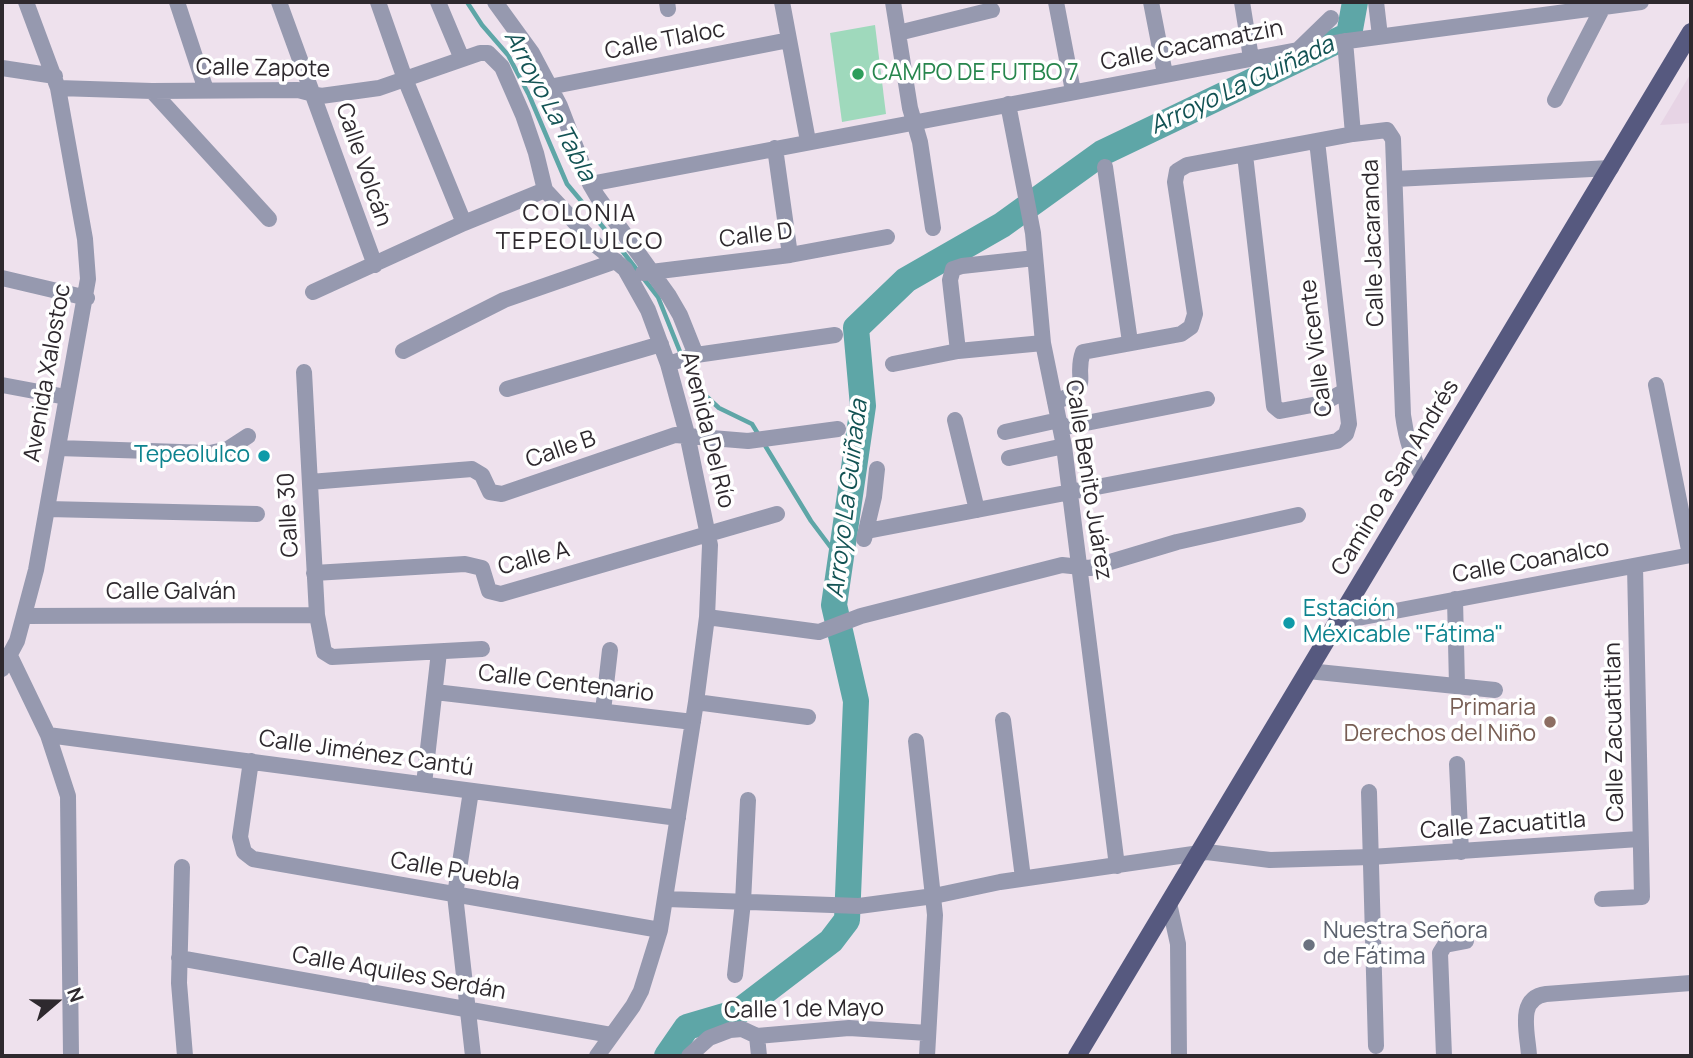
<!DOCTYPE html>
<meta charset="utf-8">
<style>
body{margin:0}
#map{position:relative;width:1693px;height:1058px;overflow:hidden;background:#eee1ed;font-family:Manrope,sans-serif}
canvas{display:block}
.frame{position:absolute;inset:0;border:4px solid #2e292e;pointer-events:none}
.north{position:absolute;left:21px;top:967px;width:70px;height:70px;-webkit-text-stroke:5px #fff;paint-order:stroke;rotate:70deg;font-size:19px;font-weight:700;line-height:28px;text-align:center;color:#2e292e}
.north::after{content:'';display:block;margin:auto;width:24px;height:32px;background:#2e292e;clip-path:polygon(50% 0,100% 100%,50% 72%,0 100%)}
</style>
<div id="map">
<canvas width="1693" height="1058"></canvas>
<div class="frame"></div>
<div class="north">N</div>
</div>
<script>
const ctx = document.querySelector('canvas').getContext('2d');
ctx.lineJoin = 'round';
function paint(path, color) {
  ctx.fillStyle = color;
  ctx.fill(path, 'evenodd');
}
function strokePath(path, color, width, dash) {
  ctx.strokeStyle = color;
  ctx.lineWidth = width;
  ctx.lineCap = dash ? 'butt' : 'round';
  ctx.setLineDash(dash || []);
  ctx.stroke(path);
}
function drawText(font, color, halo, rows, align = 'center') {
  ctx.font = font + ' Manrope,sans-serif';
  ctx.lineWidth = 7;
  ctx.setLineDash([]);
  ctx.textBaseline = 'middle';
  ctx.strokeStyle = halo;
  ctx.fillStyle = color;
  for (const [text, x, y, turn = 0] of rows) {
    ctx.save();
    ctx.translate(x, y);
    ctx.rotate((+turn || 0) * Math.PI / 180);
    ctx.textAlign = isNaN(turn) ? turn : align;
    if (halo) ctx.strokeText(text, 0, 0);
    ctx.fillText(text, 0, 0);
    ctx.restore();
  }
}
paint(new Path2D(`
 M1691,73V123L1660,125Z`), '#e7d4e5');
paint(new Path2D(`
 M875,25L886,114L842,122L830,33Z`), '#9fd9bc');
strokePath(new Path2D(`
 M467,2L482,25L508,55L529,95L567,184L613,239L658,297L693,384L719,408L752,424L811,521L841,561`), '#5ea6a7', 4.5);
strokePath(new Path2D(`
 M667,1056L687,1027L738,1012L831,941L847,920L856,701L834,605L863,406L856,328L906,280L1002,225L1102,153L1349,35L1355,2`), '#5ea6a7', 26);
strokePath(new Path2D(`
 M177,2L206,90
 M279,2L375,265
 M378,2L405,79L464,223
 M438,2L462,59
 M495,2L532,53L560,106L590,184L597,196L669,296L680,315L696,355
 M667,2L668,9
 M782,2L808,141
 M893,2L910,108L920,142L933,228
 M1056,2L1073,91
 M1151,2L1165,74
 M1242,2L1251,58
 M1376,2L1380,36
 M898,33L992,10
 M1345,41L1353,134
 M1299,49L1331,18
 M2,68L55,76
 M549,87L789,40
 M58,88L152,91L298,90L321,96L379,88L480,53H488L502,67L523,115L536,153L545,190L597,246L625,269L648,310L668,364L687,434L710,545L707,617L696,702L660,930L641,991L633,1006L597,1056
 M152,91L269,219
 M1555,100L1603,7
 M1008,104L1033,233L1043,343L1064,446L1117,866
 M775,148L790,255
 M1245,155L1274,406L1280,411L1323,403L1345,391
 M1105,167L1130,342
 M1395,179L1611,168
 M590,184L1340,42L1641,2
 M643,273L790,255L887,237
 M2,278L87,298
 M313,292L464,223L545,190
 M403,351L504,300L616,261
 M958,351L950,280L953,269L962,266L1035,258
 M668,364L696,355L835,335
 M893,364L958,351L1043,343
 M304,372L317,615L324,652L332,657L482,649
 M2,385L66,397
 M1656,385L1690,555
 M507,389L661,344
 M1055,402C1095,387 1073,379 1083,352L1181,334L1191,327L1195,314L1175,182L1177,171L1187,165L1353,134L1387,130L1393,139L1403,415C1406,439 1412,459 1424,479
 M955,420L977,510
 M1061,428L1207,399
 M1005,432L1059,420
 M58,448L210,453L228,449L248,436
 M1009,458L1064,446
 M310,482L472,469L482,475L490,492L502,494L675,435L748,441L838,429
 M48,509L257,514
 M867,531L1337,441L1346,434L1349,424L1317,141
 M864,539L874,497L877,469
 M314,573L465,564L482,568L489,591L501,594L777,514
 M1455,599L1457,686
 M25,616L317,615
 M707,617L819,632L861,616L1062,565L1090,568L1177,542L1298,515
 M1337,622L1691,555
 M10,656L48,735L68,796L71,1056
 M2,669L17,641L36,570L88,279L85,239L58,88L26,2
 M1308,671L1495,690
 M435,692L693,722
 M696,702L808,717
 M603,711L610,650
 M1003,720L1023,878
 M48,735L678,818
 M916,741L935,915L927,1056
 M251,761L240,837L244,852L253,859L660,930
 M1457,764L1461,852
 M424,784L439,652
 M471,791L455,895L473,1056
 M1369,792L1376,1046
 M182,867L179,983L185,1056
 M667,899L859,906L934,896L1000,882L1207,852L1270,860L1371,857L1639,839
 M1602,899L1642,897L1635,566
 M1169,903L1178,944L1179,1056
 M179,958L611,1035
 M735,975L743,902L748,800
 M757,1036L759,1056
 M689,1056L709,1038L730,1030L742,1029L757,1036L849,1028L928,1033
 M1444,1056L1440,953L1445,945L1466,941
 M1529,1056C1528,1034 1516,998 1546,994L1691,983`), '#9699af', 16);
strokePath(new Path2D(`
 M1077,1056L1691,32`), '#56597f', 18);
for (const [x, y, r, color] of [
 [858,74,7,"#2e9e5b"],
 [264,456,7,"#0f9aa8"],
 [1289,623,7,"#0f9aa8"],
 [1550,722,7,"#8d6e63"],
 [1309,945,7,"#6b7280"]
]) {
  const dot = new Path2D();
  dot.arc(x, y, r, 0, 2 * Math.PI);
  ctx.fillStyle = color;
  ctx.fill(dot);
  strokePath(dot, '#fff', 2.5);
}
drawText('23px', '#2e292e', '#fff', [
 ["Calle Tlaloc",665,41,-11],
 ["Calle Cacamatzin",1192,46,-11],
 ["Calle Zapote",263,69,1],
 ["Calle Volcán",363,165,71],
 ["Calle D",756,236,-7],
 ["Calle Jacaranda",1374,243,-92],
 ["Calle Vicente",1317,348,-97],
 ["Avenida Xalostoc",48,373,-80],
 ["Avenida Del Río",707,430,76],
 ["Calle B",561,450,-19],
 ["Camino a San Andrés",1396,478,-59],
 ["Calle Benito Juárez",1088,480,81],
 ["Calle 30",289,515,-93],
 ["Calle A",534,559,-15],
 ["Calle Coanalco",1531,562,-10],
 ["Calle Galván",171,593],
 ["Calle Centenario",566,684,7],
 ["Calle Zacuatitlan",1615,732,-91],
 ["Calle Jiménez Cantú",366,754,8],
 ["Calle Zacuatitla",1503,826,-4],
 ["Calle Puebla",455,872,10],
 ["Calle Aquiles Serdán",399,974,10],
 ["Calle 1 de Mayo",804,1010,-1]
]);
drawText('23px', '#27864d', '#fff', [
 ["CAMPO DE FUTBO 7",872,74]
], 'left');
drawText('23px', '#0d838f', '#fff', [
 ["Tepeolulco",250,456],
 ["Estación",1303,610,"left"],
 ["Méxicable \"Fátima\"",1303,636,"left"]
], 'right');
drawText('23px', '#785e54', '#fff', [
 ["Primaria",1536,709],
 ["Derechos del Niño",1536,735]
], 'right');
drawText('23px', '#5b616d', '#fff', [
 ["Nuestra Señora",1323,932],
 ["de Fátima",1323,958]
], 'left');
drawText('italic 24px', '#125253', '#fff', [
 ["Arroyo La Guiñada",1242,86,-25],
 ["Arroyo La Tabla",549,106,62],
 ["Arroyo La Guiñada",848,499,-83]
]);
ctx.letterSpacing = '2px';
drawText('24px', '#2e292e', '#fff', [
 ["COLONIA",580,214],
 ["TEPEOLULCO",580,242]
]);
ctx.letterSpacing = '0px';
</script>
